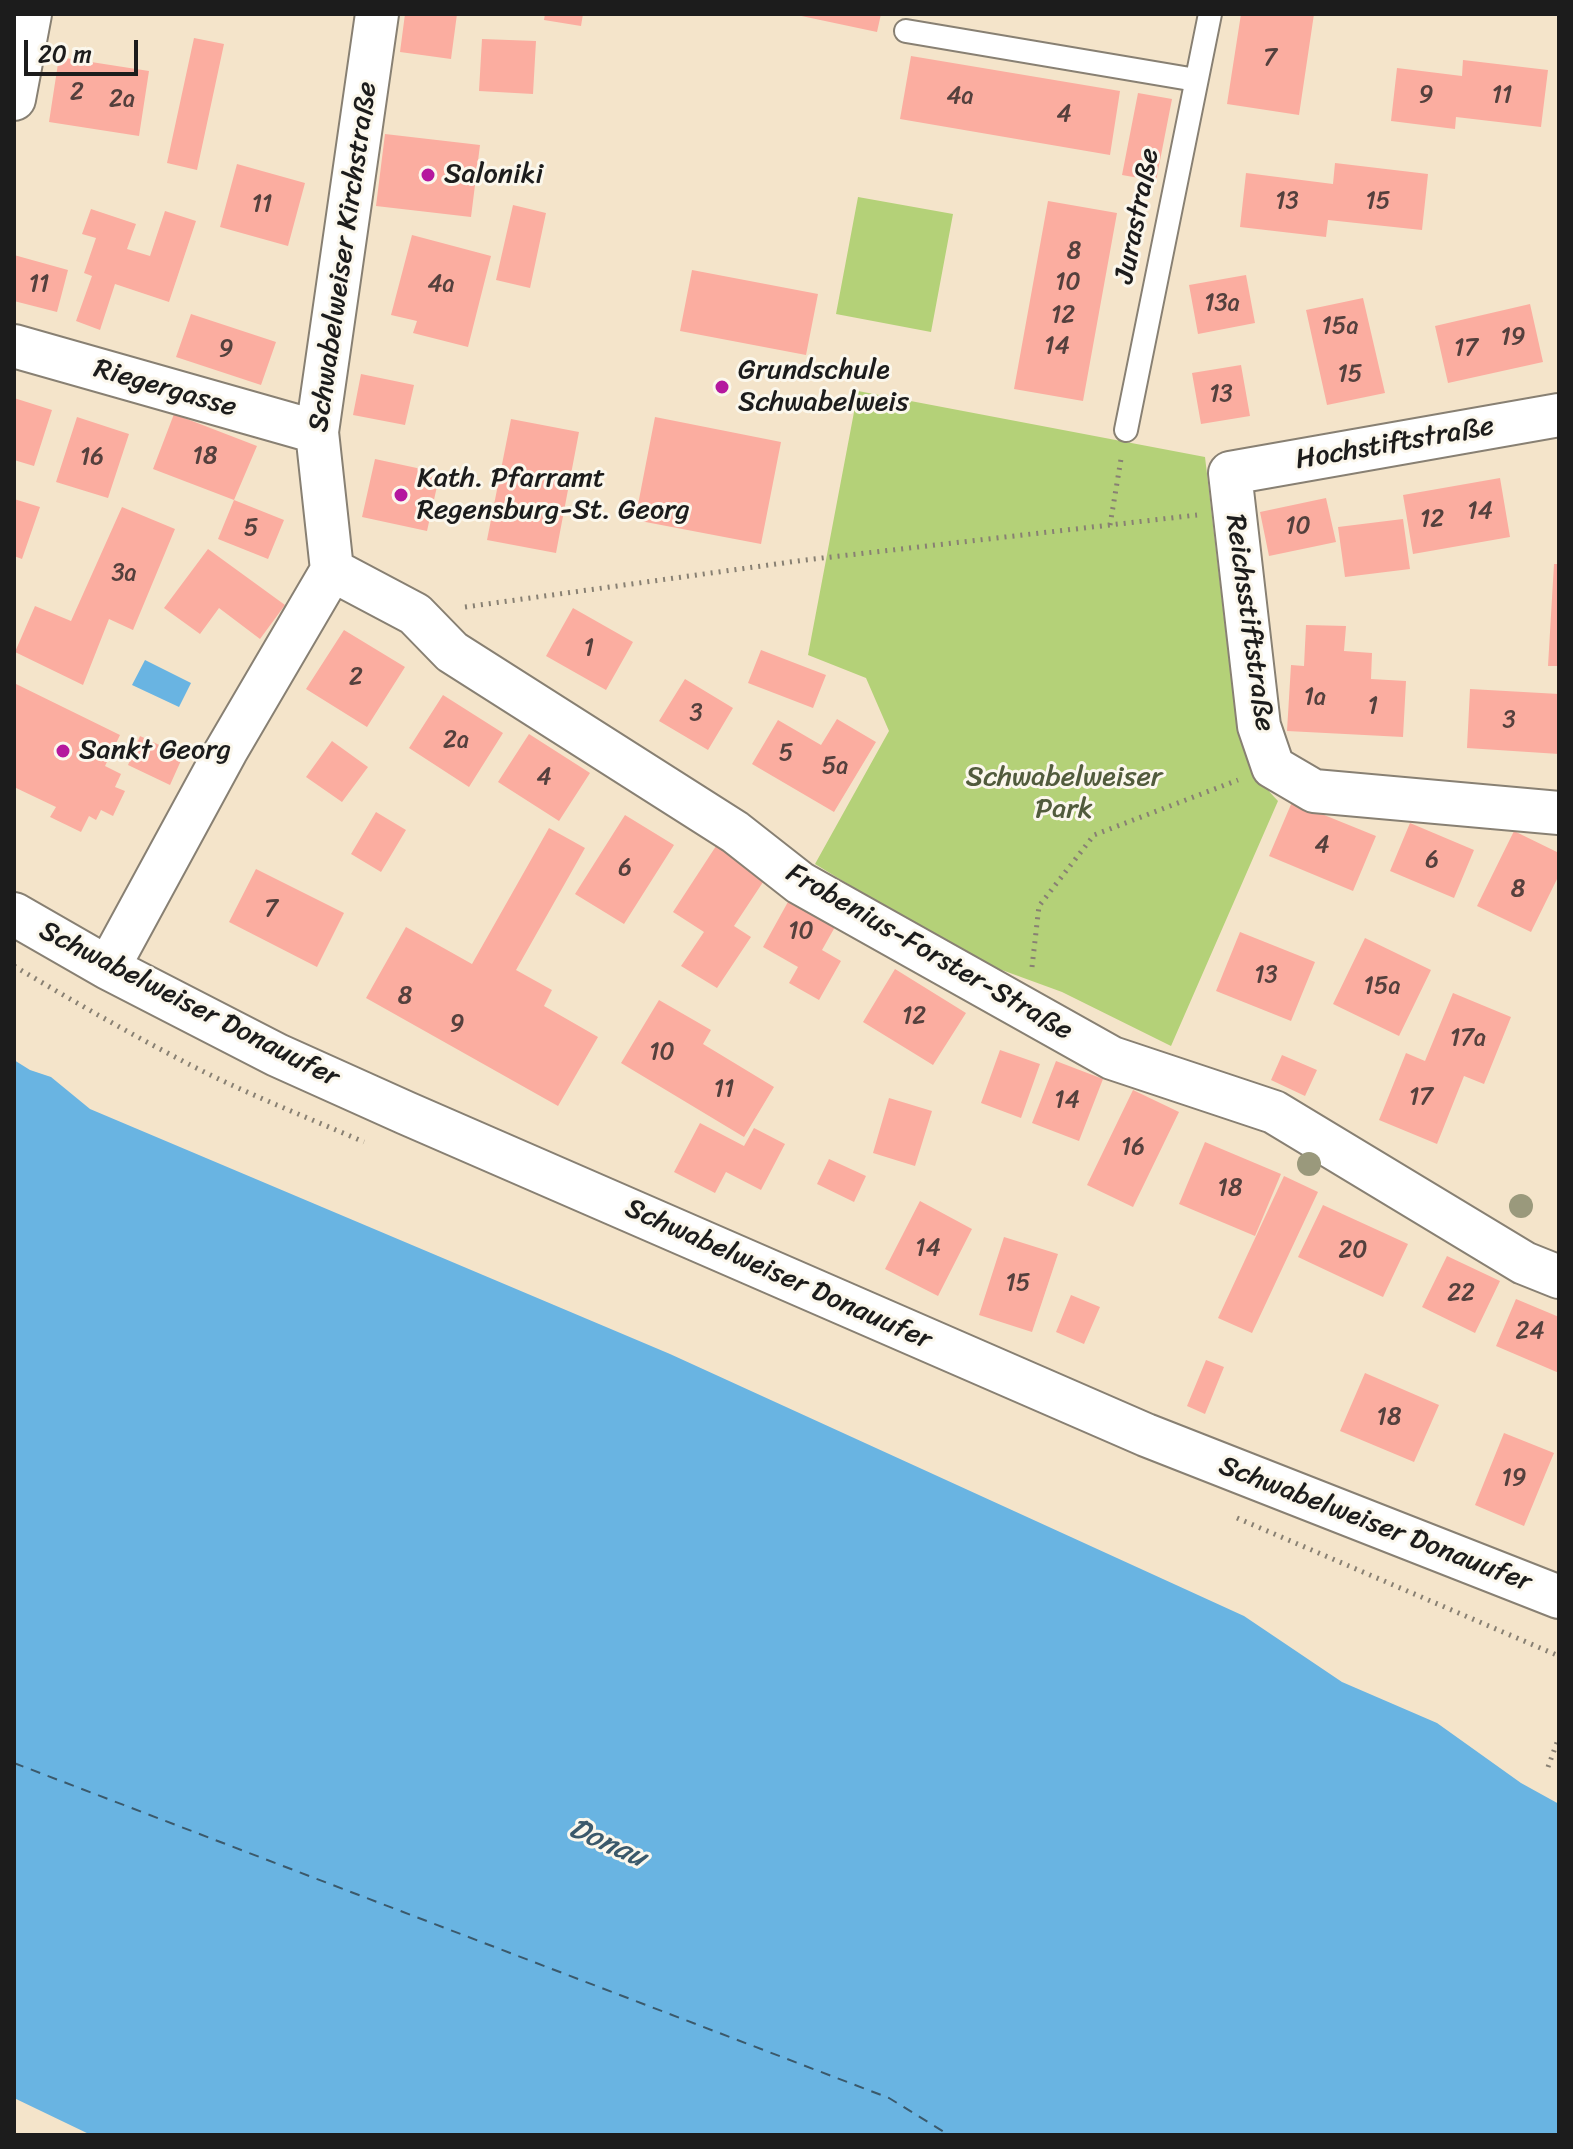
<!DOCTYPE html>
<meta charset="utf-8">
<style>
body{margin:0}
#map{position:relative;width:1573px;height:2149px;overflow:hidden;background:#f4e4ca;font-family:Sriracha,sans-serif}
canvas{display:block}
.frame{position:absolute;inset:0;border:16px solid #1c1c1c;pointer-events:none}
.scale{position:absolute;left:24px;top:40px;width:114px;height:36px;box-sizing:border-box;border:4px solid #1c1c1c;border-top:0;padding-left:10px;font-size:24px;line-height:28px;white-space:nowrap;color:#1c1c1c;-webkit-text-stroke:6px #fbf7ec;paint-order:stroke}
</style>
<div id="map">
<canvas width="1573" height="2149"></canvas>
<div class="frame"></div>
<div class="scale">20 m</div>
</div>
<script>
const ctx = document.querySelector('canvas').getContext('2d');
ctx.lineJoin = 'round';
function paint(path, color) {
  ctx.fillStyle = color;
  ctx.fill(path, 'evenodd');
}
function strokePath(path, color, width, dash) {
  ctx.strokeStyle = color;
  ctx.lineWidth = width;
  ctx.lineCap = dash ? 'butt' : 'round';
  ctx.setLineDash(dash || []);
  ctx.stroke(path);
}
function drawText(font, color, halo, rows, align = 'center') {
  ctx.font = font + ' Sriracha,sans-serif';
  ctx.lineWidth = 6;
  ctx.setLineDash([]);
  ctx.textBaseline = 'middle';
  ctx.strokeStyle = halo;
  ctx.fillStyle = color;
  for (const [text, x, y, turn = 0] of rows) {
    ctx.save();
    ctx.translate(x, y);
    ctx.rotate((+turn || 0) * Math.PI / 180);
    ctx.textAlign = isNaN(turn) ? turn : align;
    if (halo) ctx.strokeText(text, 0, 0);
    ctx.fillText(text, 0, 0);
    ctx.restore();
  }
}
paint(new Path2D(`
 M858,197L953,214L931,332L836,314Z
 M858,391L1205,457L1236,720C1246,755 1252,774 1278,801L1171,1046L1062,992L969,958L815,864L889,731L866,678L808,655Z`), '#b4d178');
paint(new Path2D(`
 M145,660L191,683L179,707L132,685Z
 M14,1060L30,1070L51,1077L90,1109L670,1354L1244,1616L1342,1682L1437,1723L1521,1783L1559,1804V2135H91L14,2098Z`), '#69b4e2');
strokePath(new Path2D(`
 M14,1763L889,2098L949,2135`), '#3b596b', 2, [10, 8]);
paint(new Path2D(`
 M405,14H457L451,59L400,52Z
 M545,14H583L581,26L544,20Z
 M792,14H881L877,32Z
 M1241,14H1314L1299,115L1227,104Z
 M194,38L224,44L197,170L167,163Z
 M482,39L536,41L533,94L479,91Z
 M911,56L1120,91L1110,155L900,119Z
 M59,57L149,71L139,136L49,122Z
 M1463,60L1548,70L1541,127L1456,117L1455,129L1391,121L1397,68L1462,76Z
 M1138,93L1172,99L1156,181L1122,175Z
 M385,134L480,145L471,217L376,206Z
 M1335,163L1428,174L1422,230L1328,220L1326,237L1240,227L1246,173L1333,184Z
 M237,164L305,183L288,246L220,227Z
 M1048,201L1117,213L1083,401L1014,389Z
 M513,205L546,213L530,288L496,280Z
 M91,209L136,224L127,249L150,256L165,211L196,221L169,302L115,284L100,330L76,321L92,276L84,273L96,238L82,234Z
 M412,235L491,256L468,347L413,333L417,321L391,315Z
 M14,255L68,270L57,312L14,301Z
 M692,270L818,294L806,355L680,331Z
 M1246,275L1255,323L1198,334L1189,285Z
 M1363,298L1385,393L1327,405L1306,310Z
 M1530,304L1543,362L1448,383L1435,326Z
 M191,314L276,342L261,385L176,357Z
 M1241,365L1250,416L1201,424L1192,373Z
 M361,374L414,385L405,425L353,415Z
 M14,398L52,410L34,466L14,460Z
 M174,414L257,446L234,500L153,469Z
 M77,417L129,434L108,498L56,482Z
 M655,417L781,442L761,544L635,520Z
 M511,419L579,432L556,553L487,540Z
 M375,459L440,473L427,531L362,517Z
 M1500,478L1510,537L1413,554L1403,495Z
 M1326,498L1336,542L1269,556L1260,512Z
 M14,499L40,507L22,559L14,556Z
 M234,500L284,520L268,559L218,539Z
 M122,507L175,529L133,630L109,619L83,685L15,652L35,606L71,621Z
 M1403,519L1410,569L1345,577L1338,527Z
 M208,549L285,605L260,639L219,608L200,634L164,608Z
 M1554,564H1559V666H1548Z
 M573,608L633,642L606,690L546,656Z
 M1306,625L1346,626L1344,651L1372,653L1371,679L1406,681L1403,737L1287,731L1291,665L1304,666Z
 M344,630L405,667L367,727L306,689Z
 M761,650L826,675L813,708L748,683Z
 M685,679L733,708L708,750L659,721Z
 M14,683L120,735L105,766L121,774L115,787L125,791L113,816L101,810L96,820L89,816L81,832L50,817L56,807L14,787Z
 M1470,689L1559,694V754L1467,748Z
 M443,695L503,733L469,787L409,748Z
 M837,719L876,742L834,812L752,764L778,720L821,745Z
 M529,734L590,773L559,821L498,782Z
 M140,736L183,756L170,785L128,765Z
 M332,741L368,767L342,802L306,777Z
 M1292,802L1376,836L1353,891L1269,856Z
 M376,812L406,830L381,872L351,854Z
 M625,815L674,845L624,924L575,894Z
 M1410,823L1474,850L1454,898L1390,871Z
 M549,828L585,848L516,970L552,990L544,1006L598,1037L558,1106L366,998L406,927L472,964Z
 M1514,831L1559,853V875L1531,932L1477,906Z
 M718,843L767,876L734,926L751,937L717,988L681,966L704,932L673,912Z
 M256,869L344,913L317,967L229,922Z
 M794,891L840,918L822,950L841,961L819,1000L789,983L798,967L763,947Z
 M1240,932L1315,962L1291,1021L1216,991Z
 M1365,938L1431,970L1399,1036L1333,1004Z
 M895,969L966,1013L933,1065L863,1022Z
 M1453,993L1511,1017L1484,1084L1464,1076L1437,1144L1379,1120L1406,1053L1425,1061Z
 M659,1000L711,1030L703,1044L774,1087L744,1137L621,1063Z
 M1000,1050L1040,1064L1021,1118L981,1103Z
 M1282,1055L1317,1070L1305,1096L1271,1080Z
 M1056,1061L1103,1079L1079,1141L1032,1123Z
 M1133,1090L1179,1112L1133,1207L1087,1185Z
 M889,1098L932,1111L915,1166L873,1153Z
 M700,1123L744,1146L754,1128L785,1144L761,1190L726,1172L715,1193L674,1172Z
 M1205,1142L1281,1174L1255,1236L1179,1204Z
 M829,1159L866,1176L854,1202L817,1184Z
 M1284,1176L1318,1192L1252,1333L1218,1318Z
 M920,1201L972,1229L938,1296L885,1269Z
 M1323,1205L1408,1244L1383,1297L1298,1257Z
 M1004,1237L1058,1254L1032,1332L979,1315Z
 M1447,1256L1500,1281L1475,1333L1422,1307Z
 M1071,1295L1100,1307L1084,1344L1056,1332Z
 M1516,1299L1559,1317V1373L1496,1346Z
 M1206,1360L1224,1367L1205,1414L1187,1406Z
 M1365,1373L1439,1405L1414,1462L1340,1431Z
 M1504,1433L1554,1453L1524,1526L1475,1505Z`), '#fbada0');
const lane = new Path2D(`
 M906,31L1196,80
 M1126,430L1210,14`);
const street = new Path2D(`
 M14,99L30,14
 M14,346L317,432
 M1559,415L1230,473L1259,726L1273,767L1314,791L1559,813
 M332,570L415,614L452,652L735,832L800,883L1112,1058L1274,1112L1524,1263L1559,1277
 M14,914L108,968L277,1055L406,1113L1146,1435L1559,1597
 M108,968L226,751L332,570L317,432L377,14`);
strokePath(lane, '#888073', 26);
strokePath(street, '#888073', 46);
strokePath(new Path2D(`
 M1110,525L1121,459
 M465,607L805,560L1197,515
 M14,966C68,998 123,1030 179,1059C239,1091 302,1115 364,1142
 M1032,967L1039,906L1094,835L1238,780
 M1237,1518L1559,1656
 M1548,1767L1559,1737`), '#888073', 5, [2, 6]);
strokePath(lane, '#fff', 22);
strokePath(street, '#fff', 42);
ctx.fillStyle = '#9a997c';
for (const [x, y] of [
 [1309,1164],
 [1521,1206]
]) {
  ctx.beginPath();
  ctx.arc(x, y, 12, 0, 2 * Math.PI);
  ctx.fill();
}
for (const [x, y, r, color] of [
 [428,175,8,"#b5179e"],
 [722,387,8,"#b5179e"],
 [401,495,8,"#b5179e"],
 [63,751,8,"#b5179e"]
]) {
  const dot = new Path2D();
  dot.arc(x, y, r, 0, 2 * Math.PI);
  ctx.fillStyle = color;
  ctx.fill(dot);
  strokePath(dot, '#fbf7ec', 3);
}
drawText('24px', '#54403d', null, [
 ["7",1270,59],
 ["2",77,93],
 ["9",1426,96],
 ["11",1502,96],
 ["4a",960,97],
 ["2a",122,100],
 ["4",1064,115],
 ["13",1287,202],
 ["15",1378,202],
 ["11",262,205],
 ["8",1074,252],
 ["10",1068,283],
 ["11",39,285],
 ["4a",441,285],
 ["13a",1222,304],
 ["12",1063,316],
 ["15a",1340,327],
 ["19",1513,338],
 ["14",1057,347],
 ["17",1466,349],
 ["9",226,350],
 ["15",1350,375],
 ["13",1221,395],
 ["18",205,457],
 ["16",92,458],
 ["14",1480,512],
 ["12",1432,520],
 ["10",1298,527],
 ["5",251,529],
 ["3a",124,574],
 ["1",589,649],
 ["2",356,678],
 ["1a",1315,698],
 ["1",1373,707],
 ["3",696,714],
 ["3",1509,721],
 ["2a",456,741],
 ["5",786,754],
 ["5a",835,767],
 ["4",544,778],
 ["4",1322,846],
 ["6",1432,861],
 ["6",625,869],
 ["8",1518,890],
 ["7",271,910],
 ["10",801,932],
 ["13",1266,976],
 ["15a",1382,987],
 ["8",405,997],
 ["12",914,1017],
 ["9",457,1025],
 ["17a",1468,1039],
 ["10",662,1053],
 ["11",724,1090],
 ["17",1421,1098],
 ["14",1067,1101],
 ["16",1133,1148],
 ["18",1230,1189],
 ["14",928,1249],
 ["20",1353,1251],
 ["15",1018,1284],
 ["22",1461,1294],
 ["24",1530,1332],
 ["18",1389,1418],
 ["19",1514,1479]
]);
drawText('28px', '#1c1c1c', '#fbf7ec', [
 ["Saloniki",444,175],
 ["Grundschule",738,371],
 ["Schwabelweis",738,403],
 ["Kath. Pfarramt",417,479],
 ["Regensburg-St. Georg",417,511],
 ["Sankt Georg",79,751]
], 'left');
drawText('28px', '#1c1c1c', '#fbf7ec', [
 ["Jurastraße",1138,216,-79],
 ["Schwabelweiser Kirchstraße",344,257,-82],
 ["Riegergasse",165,389,16],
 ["Hochstiftstraße",1395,444,-10],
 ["Reichsstiftstraße",1249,623,82],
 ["Frobenius-Forster-Straße",929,953,30],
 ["Schwabelweiser Donauufer",189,1005,27],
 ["Schwabelweiser Donauufer",778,1275,24],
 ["Schwabelweiser Donauufer",1375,1525,21]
]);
drawText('28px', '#515b3c', '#fbf7ec', [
 ["Schwabelweiser",1064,778],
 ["Park",1064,810]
]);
drawText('italic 30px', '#3b596b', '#fbf7ec', [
 ["Donau",607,1844,24]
]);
</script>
